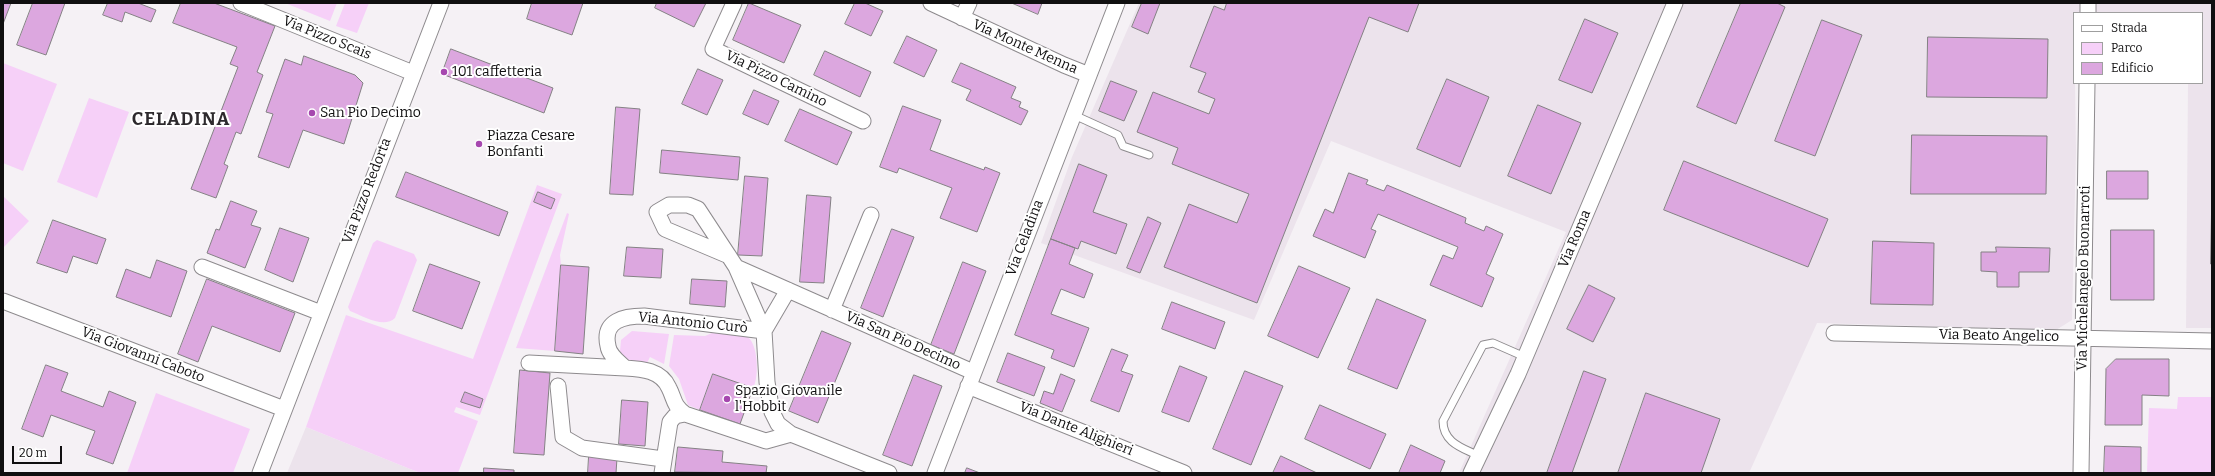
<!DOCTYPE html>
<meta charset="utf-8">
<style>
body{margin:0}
#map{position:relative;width:2215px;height:476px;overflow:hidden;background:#f5f1f5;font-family:Bitter,serif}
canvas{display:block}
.frame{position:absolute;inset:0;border:4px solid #100f10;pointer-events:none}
.legend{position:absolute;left:2073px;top:12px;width:130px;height:72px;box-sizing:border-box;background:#fff;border:1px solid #9f9f9f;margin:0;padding:5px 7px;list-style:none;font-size:12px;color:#100f10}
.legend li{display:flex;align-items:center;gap:8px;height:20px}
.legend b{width:20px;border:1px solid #9f9f9f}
.scale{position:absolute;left:12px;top:446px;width:50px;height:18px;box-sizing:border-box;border:2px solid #100f10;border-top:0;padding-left:5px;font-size:12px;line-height:14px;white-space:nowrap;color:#100f10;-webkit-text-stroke:3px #fff;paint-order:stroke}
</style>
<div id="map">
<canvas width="2215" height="476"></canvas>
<div class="frame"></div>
<ul class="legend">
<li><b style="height:5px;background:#fff"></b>Strada</li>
<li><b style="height:11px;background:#f6d0f8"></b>Parco</li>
<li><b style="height:11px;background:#dca7df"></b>Edificio</li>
</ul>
<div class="scale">20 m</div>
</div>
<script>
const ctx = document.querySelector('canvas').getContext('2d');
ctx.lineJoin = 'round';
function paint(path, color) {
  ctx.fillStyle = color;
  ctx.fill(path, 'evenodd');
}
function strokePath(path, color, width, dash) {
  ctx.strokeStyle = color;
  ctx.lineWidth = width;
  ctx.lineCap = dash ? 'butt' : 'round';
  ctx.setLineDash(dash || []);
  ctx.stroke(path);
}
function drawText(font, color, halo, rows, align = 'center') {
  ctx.font = font + ' Bitter,serif';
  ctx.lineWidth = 4;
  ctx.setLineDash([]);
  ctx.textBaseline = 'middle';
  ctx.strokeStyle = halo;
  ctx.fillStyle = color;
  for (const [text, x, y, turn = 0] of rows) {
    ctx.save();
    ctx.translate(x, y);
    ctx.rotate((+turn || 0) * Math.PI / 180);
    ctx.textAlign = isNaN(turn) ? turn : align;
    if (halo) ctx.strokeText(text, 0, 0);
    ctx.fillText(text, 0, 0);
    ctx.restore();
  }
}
paint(new Path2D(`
 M1139,3H2212V328H2186L2188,83H2202V13H2074L2076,152L2072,320L2056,330L1817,323L1749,473H1459L1566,232L1331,141L1254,320L1041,243L1072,157Z
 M306,427L420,473H287Z`), '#ece3ec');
paint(new Path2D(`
 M285,3H337L330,21Z
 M345,3H369L357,33L336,26Z
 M3,63L57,84L23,171L3,163Z
 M89,98L129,112L97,198L57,182Z
 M537,185L562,194L480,415L456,407L454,412L478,421L458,473H420L306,427L346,315L473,359Z
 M3,196L29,221L3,248Z
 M567,213L569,214L560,255L561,265L555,351L516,348Z
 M377,240L414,254L417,260L395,318C384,329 363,316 350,311L348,307L373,243Z
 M632,331L669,334L664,364L650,357L647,363L624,360L620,351L621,340Z
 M712,333C722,334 737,332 746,336C759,342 759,379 753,388L713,374L700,410L688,405L679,379L669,366L674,335L705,336Z
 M156,393L250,429L233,473H127Z
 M2178,397H2212V473H2147L2149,408L2177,409Z`), '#f6d0f8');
const building = new Path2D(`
 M3,3H11L3,24Z
 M33,3H65L46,55L17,45Z
 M108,3H138L156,10L151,22L125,12L122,22L103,15Z
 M181,3H214L275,26L257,72L263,75L241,134L236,132L224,164L228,166L216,198L191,189L238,67L230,64L237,47L173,23Z
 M532,3H583L572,35L527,19Z
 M657,3H706L694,27L655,8Z
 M749,3L801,25L784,63L733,40Z
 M855,3H865L883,11L871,36L845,24Z
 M1012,3H1042L1038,14Z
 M1142,3H1160L1148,34L1132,27Z
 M1227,3H1419L1408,32L1369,17L1257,303L1164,267L1189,204L1237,223L1249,194L1172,164L1178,148L1137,132L1153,92L1209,114L1215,99L1198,92L1206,73L1190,67L1214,6L1224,10Z
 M1741,3H1777L1785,7L1736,124L1697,107Z
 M1585,19L1618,33L1592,93L1559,80Z
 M1822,20L1862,35L1815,156L1775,141Z
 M907,36L937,50L924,77L894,63Z
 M1928,37L2048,39L2047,98L1927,97Z
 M451,49L553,88L544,113L442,74Z
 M825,51L871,72L860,97L814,75Z
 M304,56L355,75L363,83L344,144L303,130L289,168L258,157L273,114L266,112L285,59L301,65Z
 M961,63L1016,87L1011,98L1021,102L1019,107L1028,111L1021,125L966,100L971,90L952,82Z
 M698,69L723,80L707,115L682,104Z
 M1447,79L1489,97L1460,167L1417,149Z
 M1111,81L1137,91L1124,121L1099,111Z
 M754,90L779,101L768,125L743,114Z
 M1538,105L1581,123L1551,194L1508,176Z
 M903,106L941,120L930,150L984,170L985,167L1000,173L977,232L940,218L952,188L899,168L897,173L880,167Z
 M616,107L640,109L633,195L610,194Z
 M800,109L852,132L837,165L785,141Z
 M1912,135L2047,136L2046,194H1911Z
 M662,150L740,157L738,180L660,173Z
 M1684,161L1828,219L1808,267L1664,210Z
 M1079,164L1107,175L1093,212L1127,224L1116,254L1081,241L1078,249L1051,239Z
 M2107,171H2148V199H2107Z
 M406,172L508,212L499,236L396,197Z
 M1349,173L1368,180L1366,184L1384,191L1387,185L1466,218L1465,223L1484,231L1486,226L1503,234L1486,274L1494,278L1482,307L1430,285L1443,255L1453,259L1458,247L1378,214L1371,229L1376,231L1365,258L1313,236L1325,209L1333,213Z
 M745,176L768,178L762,256L738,255Z
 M2212,188V264H2211Z
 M538,192L555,199L551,209L534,202Z
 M807,195L831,197L824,283L800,282Z
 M231,201L257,211L251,225L261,228L245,268L207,253L216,229L219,230Z
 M1148,217L1161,223L1140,273L1127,268Z
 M53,220L106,239L97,264L73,256L67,273L37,263Z
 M280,228L309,238L293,282L265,270Z
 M892,229L914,237L883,317L861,308Z
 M2111,230H2154V300H2111Z
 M1051,239L1075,248L1069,264L1093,274L1084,298L1061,289L1051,314L1089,328L1074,367L1051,358L1054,350L1015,335Z
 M1873,241L1934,243L1933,305L1871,304Z
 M627,247L663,249L661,278L624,276Z
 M1996,247L2050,248L2049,272H2019V287H1997V272L1981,271V252H1996Z
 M157,260L187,271L171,317L116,297L126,269L150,278Z
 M963,262L986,271L954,354L931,345Z
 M430,264L480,282L462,329L413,311Z
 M561,265L589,267L583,354L555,351Z
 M1299,266L1350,288L1318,358L1268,336Z
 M207,279L295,313L280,352L212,326L198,362L178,354Z
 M692,279L727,281L725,307L690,304Z
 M1589,285L1615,298L1593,342L1567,329Z
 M1377,299L1426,320L1397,389L1348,369Z
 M1172,302L1225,322L1215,349L1162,329Z
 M822,331L851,343L818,423L789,411Z
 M1112,349L1128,355L1121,371L1133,375L1119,412L1091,401Z
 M1008,353L1045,367L1034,396L997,382Z
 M2116,359H2169V396L2142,395V425H2105L2106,369Z
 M46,365L68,373L61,391L103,407L109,391L136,402L113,464L86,454L95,431L51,415L43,437L22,429Z
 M1180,366L1207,377L1189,422L1162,412Z
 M520,370L550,373L544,455L514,453Z
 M1245,371L1283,386L1251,465L1213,449Z
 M1584,371L1606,379L1572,473H1547Z
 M713,374L753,388L740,424L700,410Z
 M1061,374L1075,380L1062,412L1040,403L1044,391L1053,394Z
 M914,375L942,386L912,466L883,455Z
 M465,392L483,399L480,408L461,402Z
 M1646,393L1720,419L1701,473H1618Z
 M622,400L648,402L645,446L619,444Z
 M1320,405L1386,434L1370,469L1305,439Z
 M1411,445L1445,461L1440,473H1399Z
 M2105,446L2141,447V473H2104Z
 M678,447L723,451L722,462L767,466L766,473L675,472Z
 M589,456L617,458L616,473H588Z
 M1281,456L1317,473H1273Z
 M484,468L514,470V473H484Z
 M967,468L980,473H965Z`);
paint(building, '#dca7df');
strokePath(building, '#848184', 1);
const lane = new Path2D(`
 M1074,115L1118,135L1123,146L1149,155
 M1479,456C1463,448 1443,443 1443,421L1483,345L1493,343L1525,357`);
const street = new Path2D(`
 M241,3L413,73
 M734,3L713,49L863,121
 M931,3L1064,65L1089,75
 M2088,13V3
 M962,18L969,3
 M729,256L665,229L657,212L669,205H688L698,209L736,267L764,331L767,382L772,412L778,424L791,434
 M202,267L321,313
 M736,267L973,372
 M3,301L284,409
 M832,310L871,215
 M764,331L644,316C625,316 602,320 608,346C609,355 619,362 625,368C642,369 661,370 669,388C675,400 673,405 685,414L766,441L791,434L889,473
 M764,331L788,290
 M1834,333L2212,341
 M529,363L625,368
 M558,386L563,437L582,448L663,459
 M968,386L1184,473
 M260,473L441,3
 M662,473L670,422L675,416L685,414
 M935,473L1117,3
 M1471,473L1518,374L1675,3
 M2081,473L2087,83`);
strokePath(lane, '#8e8b8e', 9);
strokePath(street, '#8e8b8e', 17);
strokePath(lane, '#fff', 7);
strokePath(street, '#fff', 15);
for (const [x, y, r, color] of [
 [444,72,4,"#a647af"],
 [312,113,4,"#a647af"],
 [479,144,4,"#a647af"],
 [727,399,4,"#a647af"]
]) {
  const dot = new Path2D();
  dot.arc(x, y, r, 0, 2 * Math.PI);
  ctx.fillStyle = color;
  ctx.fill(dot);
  strokePath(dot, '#fff', 1.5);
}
drawText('14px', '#100f10', '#fff', [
 ["Via Pizzo Scais",327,38,22],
 ["Via Monte Menna",1025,47,24],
 ["Via Pizzo Camino",776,79,26],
 ["Via Pizzo Redorta",367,191,-69],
 ["Via Celadina",1025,238,-69],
 ["Via Roma",1575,239,-67],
 ["Via Michelangelo Buonarroti",2084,278,-89],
 ["Via Antonio Curò",693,323,6],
 ["Via Beato Angelico",1999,336,1],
 ["Via San Pio Decimo",903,341,24],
 ["Via Giovanni Caboto",143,355,21],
 ["Via Dante Alighieri",1076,429,22]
]);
drawText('14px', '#100f10', '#fff', [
 ["101 caffetteria",452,72],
 ["San Pio Decimo",320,113],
 ["Piazza Cesare",487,136],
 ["Bonfanti",487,152],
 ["Spazio Giovanile",735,391],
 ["l'Hobbit",735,407]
], 'left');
ctx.letterSpacing = '1px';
drawText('bold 18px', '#2d2a2d', '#fff', [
 ["CELADINA",181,120]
]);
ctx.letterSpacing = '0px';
</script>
